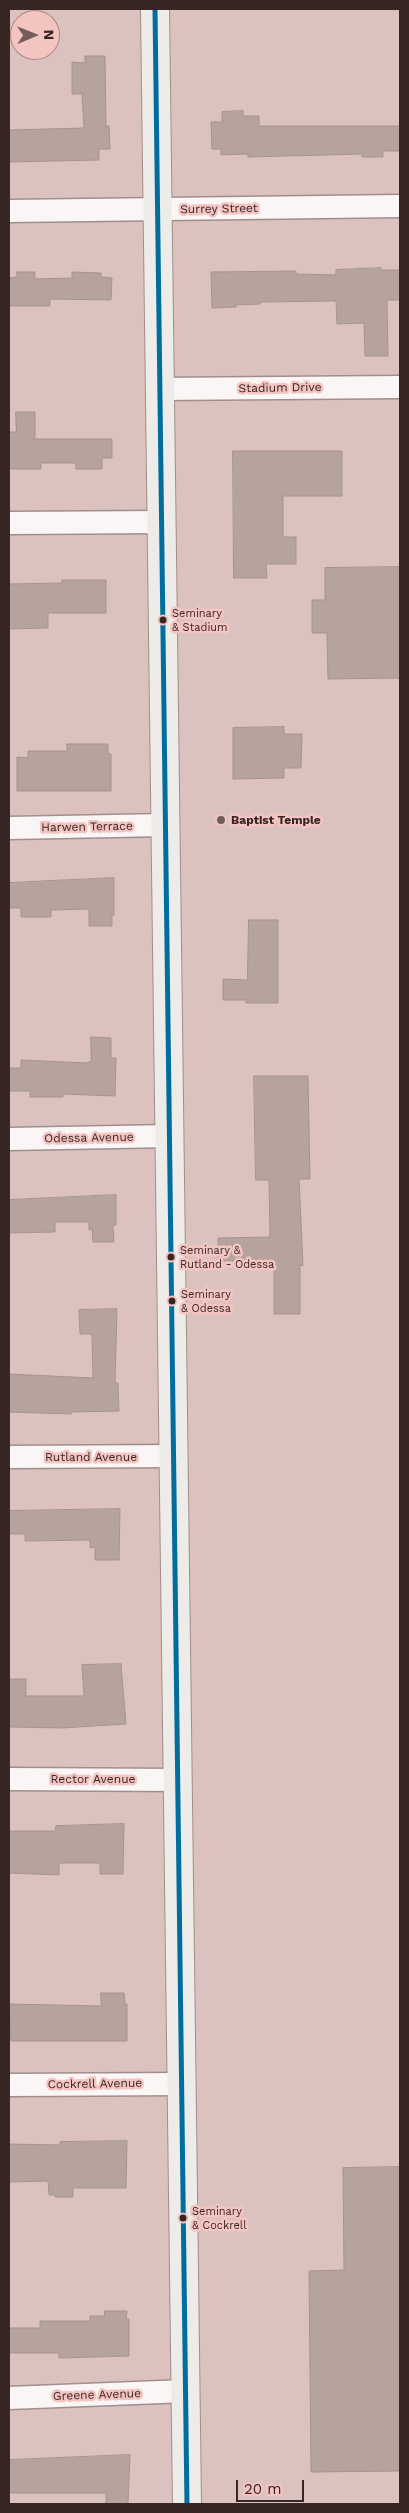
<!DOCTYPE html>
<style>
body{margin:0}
#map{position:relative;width:409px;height:2513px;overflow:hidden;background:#dbc2bf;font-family:"Work Sans",sans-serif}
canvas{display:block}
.frame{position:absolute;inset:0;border:10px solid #382625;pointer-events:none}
.north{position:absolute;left:10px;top:10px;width:50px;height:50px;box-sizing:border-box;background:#f4c4c1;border:1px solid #a98583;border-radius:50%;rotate:89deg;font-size:14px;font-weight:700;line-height:20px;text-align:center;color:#382625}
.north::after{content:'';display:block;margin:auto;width:18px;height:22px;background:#715d5b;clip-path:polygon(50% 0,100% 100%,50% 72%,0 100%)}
.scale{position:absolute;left:236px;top:2480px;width:68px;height:22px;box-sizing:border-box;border:2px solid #382625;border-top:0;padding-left:6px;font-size:15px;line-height:18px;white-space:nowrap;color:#382625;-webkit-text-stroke:4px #f4c4c1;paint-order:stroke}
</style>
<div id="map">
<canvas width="409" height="2513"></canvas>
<div class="frame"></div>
<div class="north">N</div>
<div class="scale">20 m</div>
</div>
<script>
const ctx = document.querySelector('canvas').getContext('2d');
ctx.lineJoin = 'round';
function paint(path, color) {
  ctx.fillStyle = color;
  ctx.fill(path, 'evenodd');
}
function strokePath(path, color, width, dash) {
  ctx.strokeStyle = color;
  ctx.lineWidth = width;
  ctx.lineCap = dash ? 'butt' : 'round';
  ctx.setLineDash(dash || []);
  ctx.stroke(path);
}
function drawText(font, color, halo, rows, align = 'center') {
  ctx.font = font + ' "Work Sans",sans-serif';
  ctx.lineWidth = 5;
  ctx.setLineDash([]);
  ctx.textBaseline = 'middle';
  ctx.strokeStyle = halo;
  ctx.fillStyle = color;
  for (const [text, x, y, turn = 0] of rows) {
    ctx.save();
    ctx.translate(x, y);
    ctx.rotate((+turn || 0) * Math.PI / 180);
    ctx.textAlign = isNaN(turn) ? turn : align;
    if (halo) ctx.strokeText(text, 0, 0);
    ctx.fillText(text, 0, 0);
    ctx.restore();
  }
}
const building = new Path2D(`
 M85,56H105L106,126H109L110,149H99V160L9,162V130L84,128L82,94H72V62L85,63Z
 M243,111V116H259V126H400V151H383V157H362V154L248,157V154L221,155V149H212L211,122H222V112Z
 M381,268V270H400V300H387L388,356H365L364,323L337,324L336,301L260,302V304L236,305V307L212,308L211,272L296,271V274L336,275V270Z
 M17,272H35V279L72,278V272L101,273V277L112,278L111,300L50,299V306H9V278L17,277Z
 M16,412H35V439H112V458H102V469H76V463H41V469H9V432H16Z
 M233,451H342V496H283V537H296V564H266L267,578H234Z
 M400,567V678L328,679L327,633H312V600H325V568Z
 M62,580H106V613H48V628L9,629V584L62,583Z
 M284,727V734H302L301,768H284V778L233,779V728Z
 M67,744H108V754H111V791H17V757L28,758V751H67Z
 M114,878V915H112V926H89V909L51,910V917H21V908H9V883Z
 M249,920H278V1003H246V1000H223V979L247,980Z
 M91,1037L111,1038V1058H116L115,1096L63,1094V1097H30V1091H9V1068H21V1060L87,1063L91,1061Z
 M254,1076H308L310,1179H299L303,1266L300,1265V1314H274V1267L267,1266L268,1261H218V1238L270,1237L269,1180H256Z
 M116,1195V1225H113L114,1242H93L92,1229L89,1230V1222H55V1232L9,1233V1200Z
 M117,1309L115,1383H118L119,1411L71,1412V1414L9,1412V1374L93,1378L92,1334H80L79,1310Z
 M120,1509L119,1560H95V1547L90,1548V1540L25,1541V1534H9V1511Z
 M121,1664L126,1724L62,1728L10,1727L9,1679H26V1696H84L82,1665Z
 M124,1824L123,1874H100V1863H59V1875L9,1873V1831H55L56,1826Z
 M101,1993H124L125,2004H127V2041H11L9,2004L101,2006Z
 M127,2141L126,2188H73V2197H55V2195H49L48,2181L9,2182V2144L60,2145V2142Z
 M400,2167V2471L311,2472L309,2271L344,2270L343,2168Z
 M105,2311H127L126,2319H129V2356L59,2358V2353H9V2328H40V2321H90V2316H104Z
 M130,2455L128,2504H106V2493H9V2460Z`);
paint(building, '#b6a39e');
strokePath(building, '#a6938f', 1);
const minor = new Path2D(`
 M9,211L400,206
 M160,389L400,387
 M9,523L162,522
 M9,828L165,825
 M9,1139L170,1136
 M9,1457L174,1456
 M9,1779L178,1780
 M9,2085L182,2084
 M9,2398L186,2391`);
const secondary = new Path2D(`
 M155,9L187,2504`);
strokePath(minor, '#a18e8c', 25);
strokePath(secondary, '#a18e8c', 30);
strokePath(minor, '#faf6f5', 22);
strokePath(secondary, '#edece9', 28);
strokePath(new Path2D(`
 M155,9L187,2504`), '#006d9e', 5);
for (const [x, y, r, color] of [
 [163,620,4.5,"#382625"],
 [221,820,5,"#715d5b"],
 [171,1257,4.5,"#382625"],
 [172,1301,4.5,"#382625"],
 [183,2218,4.5,"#382625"]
]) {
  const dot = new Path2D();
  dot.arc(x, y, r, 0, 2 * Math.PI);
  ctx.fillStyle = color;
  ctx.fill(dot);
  strokePath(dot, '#f4c4c1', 2);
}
drawText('11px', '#382625', '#f4c4c1', [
 ["Seminary",172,614],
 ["& Stadium",172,628],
 ["Seminary &",180,1251],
 ["Rutland - Odessa",180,1265],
 ["Seminary",181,1295],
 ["& Odessa",181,1309],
 ["Seminary",192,2212],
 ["& Cockrell",192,2226]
], 'left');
drawText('12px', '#382625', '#f4c4c1', [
 ["Surrey Street",219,209,-1],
 ["Stadium Drive",280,388,-1],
 ["Harwen Terrace",87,827,-1],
 ["Odessa Avenue",89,1138,-1],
 ["Rutland Avenue",91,1457],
 ["Rector Avenue",93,1779],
 ["Cockrell Avenue",95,2084,-1],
 ["Greene Avenue",97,2395,-2]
]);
drawText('bold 12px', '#382625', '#f4c4c1', [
 ["Baptist Temple",231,820]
], 'left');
</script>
